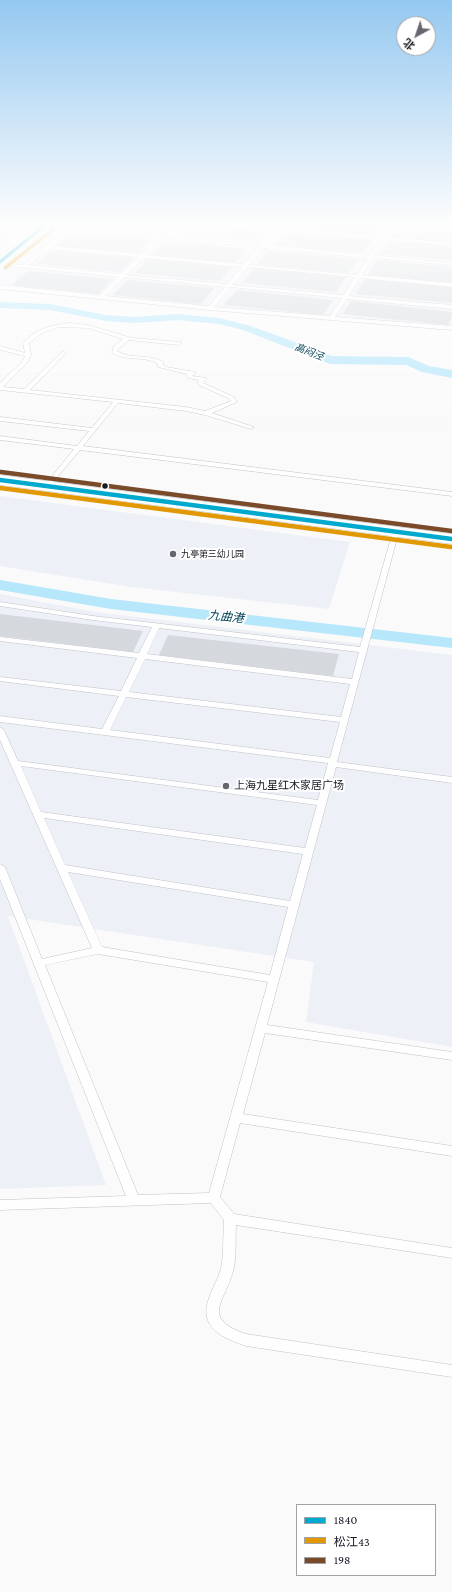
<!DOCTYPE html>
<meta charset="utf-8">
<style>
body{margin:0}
#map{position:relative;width:452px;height:1592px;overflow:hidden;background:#fafafa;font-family:"Crimson Pro","Noto Sans SC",serif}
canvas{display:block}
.legend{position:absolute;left:296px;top:1504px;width:140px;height:72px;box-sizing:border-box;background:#fff;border:1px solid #a2a3a7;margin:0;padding:5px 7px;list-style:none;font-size:12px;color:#171822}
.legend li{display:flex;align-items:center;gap:8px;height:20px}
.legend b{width:20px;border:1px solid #a2a3a7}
.north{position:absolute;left:396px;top:16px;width:40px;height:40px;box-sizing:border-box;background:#fff;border:1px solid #a2a3a7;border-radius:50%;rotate:220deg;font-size:11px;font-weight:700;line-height:16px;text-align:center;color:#171822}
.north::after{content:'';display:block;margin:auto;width:14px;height:18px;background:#66676e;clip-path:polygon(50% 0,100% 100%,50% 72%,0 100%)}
</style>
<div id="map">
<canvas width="452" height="1592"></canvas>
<ul class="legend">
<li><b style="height:5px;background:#00a9ce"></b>1840</li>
<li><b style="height:5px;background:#e19803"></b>松江43</li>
<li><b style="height:5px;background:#7a4b2a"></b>198</li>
</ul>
<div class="north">北</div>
</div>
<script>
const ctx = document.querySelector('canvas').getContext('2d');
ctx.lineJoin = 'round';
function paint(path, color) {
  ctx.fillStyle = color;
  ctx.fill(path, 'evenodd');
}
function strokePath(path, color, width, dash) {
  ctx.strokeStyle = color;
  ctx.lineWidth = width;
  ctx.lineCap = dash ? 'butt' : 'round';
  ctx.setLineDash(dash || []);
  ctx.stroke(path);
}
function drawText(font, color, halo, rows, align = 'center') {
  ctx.font = font + ' "Crimson Pro","Noto Sans SC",serif';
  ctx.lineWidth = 4;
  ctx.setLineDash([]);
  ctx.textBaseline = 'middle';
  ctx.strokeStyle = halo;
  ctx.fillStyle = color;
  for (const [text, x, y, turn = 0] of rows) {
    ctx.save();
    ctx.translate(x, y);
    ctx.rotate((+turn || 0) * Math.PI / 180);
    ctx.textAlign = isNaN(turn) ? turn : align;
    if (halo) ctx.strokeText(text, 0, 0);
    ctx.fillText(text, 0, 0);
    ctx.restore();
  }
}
paint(new Path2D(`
 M0,224H31L0,250Z
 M189,224H452V331L210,311L0,290V273L58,225L178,236Z
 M0,496L350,542L329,609L131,587L0,566Z
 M0,594L96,612L452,655V1047L306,1022L314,962L8,916L106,1185L0,1189Z`), '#eef0f8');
paint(new Path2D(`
 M165,224H174L166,235H160L158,233Z
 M0,302L50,304L106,315L135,317L178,314L219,318L251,326L332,356L408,357L429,366L452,370V378L422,372L406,365L330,364L243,330L219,324L178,320L135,323L106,321L50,310L0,308Z
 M0,580L111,599L452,638V648L111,609L0,590Z`), '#b6e7fb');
paint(new Path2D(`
 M290,224H381L374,236L287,228Z
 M106,225L143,228L139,232L102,229Z
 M195,225L266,231L257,242L185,235Z
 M400,225L452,229V243L392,237Z
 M285,232L373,239L364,253L275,245Z
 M71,233L150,240L137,254L56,246Z
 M389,240L452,246V260L381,254Z
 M165,241L247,249L235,263L152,255Z
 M52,250L134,258L120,272L37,264Z
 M268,251L358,259L349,273L257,265Z
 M148,259L232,267L220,281L134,273Z
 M377,260L452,267V283L368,275Z
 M254,268L346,277L336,292L242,283Z
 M28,271L113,279L98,294L12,285Z
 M365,279L452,287V303L356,294Z
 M127,280L214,288L201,304L113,295Z
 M237,290L333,300L323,315L224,305Z
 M351,301L452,312V316L448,325L343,314Z
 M0,614L143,631L133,652L0,636Z
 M168,635L339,654L333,676L159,655Z`), '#d5d8dd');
const service = new Path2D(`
 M10,224H15L0,236V233Z
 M219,224H242L275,227L279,225L281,226L280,228L382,237L389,224H394L386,237L452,243V245L384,240L374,255L452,263V265L373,258L362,275L452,283V287L360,278L349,296L452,305V309L347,299L335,317L452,326V330L210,310L0,289V285L100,295L118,277L0,265V263L23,265L65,229L42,227L44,225L261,245L273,230ZM70,230L157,238L141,254L51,246ZM278,230L380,239L370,255L265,245ZM162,238L258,247L244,264L146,255ZM263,248L368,258L357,275L249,265ZM48,249L138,257L121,274L28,265ZM143,258L242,267L227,284L126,275ZM247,267L355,277L344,295L232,285ZM124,277L225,287L209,306L105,296ZM230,287L342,298L330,316L214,307Z
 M430,224L452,225V227L432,225Z
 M69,323L88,325L132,338L181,342L182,343L179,345L129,340L118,349L117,351C131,360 148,353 163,362V365L166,367L195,372V374L192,376L206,378L207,379L203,383L234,397L237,402L212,413L254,427L251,429L205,415L186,411L118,403L83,446L452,492V496L80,450L49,487H45V485L74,449L0,440V436L77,446L89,431L0,421V417L92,428L113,402L0,390V383L22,362L25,356L0,350V346L25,353L23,343C35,329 51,325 69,323ZM59,327L88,328L123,339L113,347L112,353C128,362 144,355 158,364V367L187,374L186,375L188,378L199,380L197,382L199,385L230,399L231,401L205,411L186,407L30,390L65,354L66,353L63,351L24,389L3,387L27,363L31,355L29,343L42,333Z
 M396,529L399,531L337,762L452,777V783L336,767L267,1025L452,1052V1060L265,1033L243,1114L452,1146V1156L240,1123L220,1197L234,1214L452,1248V1258L236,1225C235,1239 237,1258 233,1271C225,1302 200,1318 246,1334L452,1365V1377L246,1346C223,1338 198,1328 209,1298C212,1289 217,1281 220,1272C224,1261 223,1233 224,1220L211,1203L0,1210V1200L126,1196L0,879V864L5,867L42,959L92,948L0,740V727L4,730L18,761L318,800L328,763L0,722V716L102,729L119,696L0,681V677L121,691L137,658L0,641V637L139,653L152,627L93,620L0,606V602L93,616L360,647L393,531ZM159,628L359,652L352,679L147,654ZM145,659L350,684L341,717L129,692ZM126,697L340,722L330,758L110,730ZM21,766L317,805L305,848L41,812ZM44,818L303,854L290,901L65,865ZM68,872L288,907L270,975L102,947ZM98,954L268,982L209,1193L138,1195L45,965Z`);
const tertiary = new Path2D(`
 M40,224H52L4,265L0,266V256Z
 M0,475L452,534V544L0,485Z`);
strokePath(service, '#c1c2c7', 1);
strokePath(tertiary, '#c1c2c7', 1);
paint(service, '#fefefe');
paint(tertiary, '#fefefe');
strokePath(new Path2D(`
 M0,262L46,224`), '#00a9ce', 3.5);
strokePath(new Path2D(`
 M0,480L452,539`), '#00a9ce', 4.5);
strokePath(new Path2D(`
 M5,268L52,230`), '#e19803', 3.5);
strokePath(new Path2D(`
 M0,488L451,547`), '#e19803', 4.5);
strokePath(new Path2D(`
 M1,472L452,531`), '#7a4b2a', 4.5);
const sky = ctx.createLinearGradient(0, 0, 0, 447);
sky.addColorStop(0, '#94c8f0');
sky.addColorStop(0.5, '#fdfdfd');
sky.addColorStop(1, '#fdfdfd00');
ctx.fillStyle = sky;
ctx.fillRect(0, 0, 452, 447);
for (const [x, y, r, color] of [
 [105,486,3.5,"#171822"],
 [173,554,4,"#66676e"],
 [226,786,4,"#66676e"]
]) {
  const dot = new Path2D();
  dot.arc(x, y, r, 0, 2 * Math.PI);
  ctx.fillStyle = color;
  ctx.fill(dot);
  strokePath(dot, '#fff', 1.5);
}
drawText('9px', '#171822', '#fff', [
 ["九亭第三幼儿园",181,554]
], 'left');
drawText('italic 10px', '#0b485b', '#fff', [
 ["高闷泾",309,352,21]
]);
drawText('11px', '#171822', '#fff', [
 ["上海九星红木家居广场",234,786]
], 'left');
drawText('italic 12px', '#0b485b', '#fff', [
 ["九曲港",226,617,6]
]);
</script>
